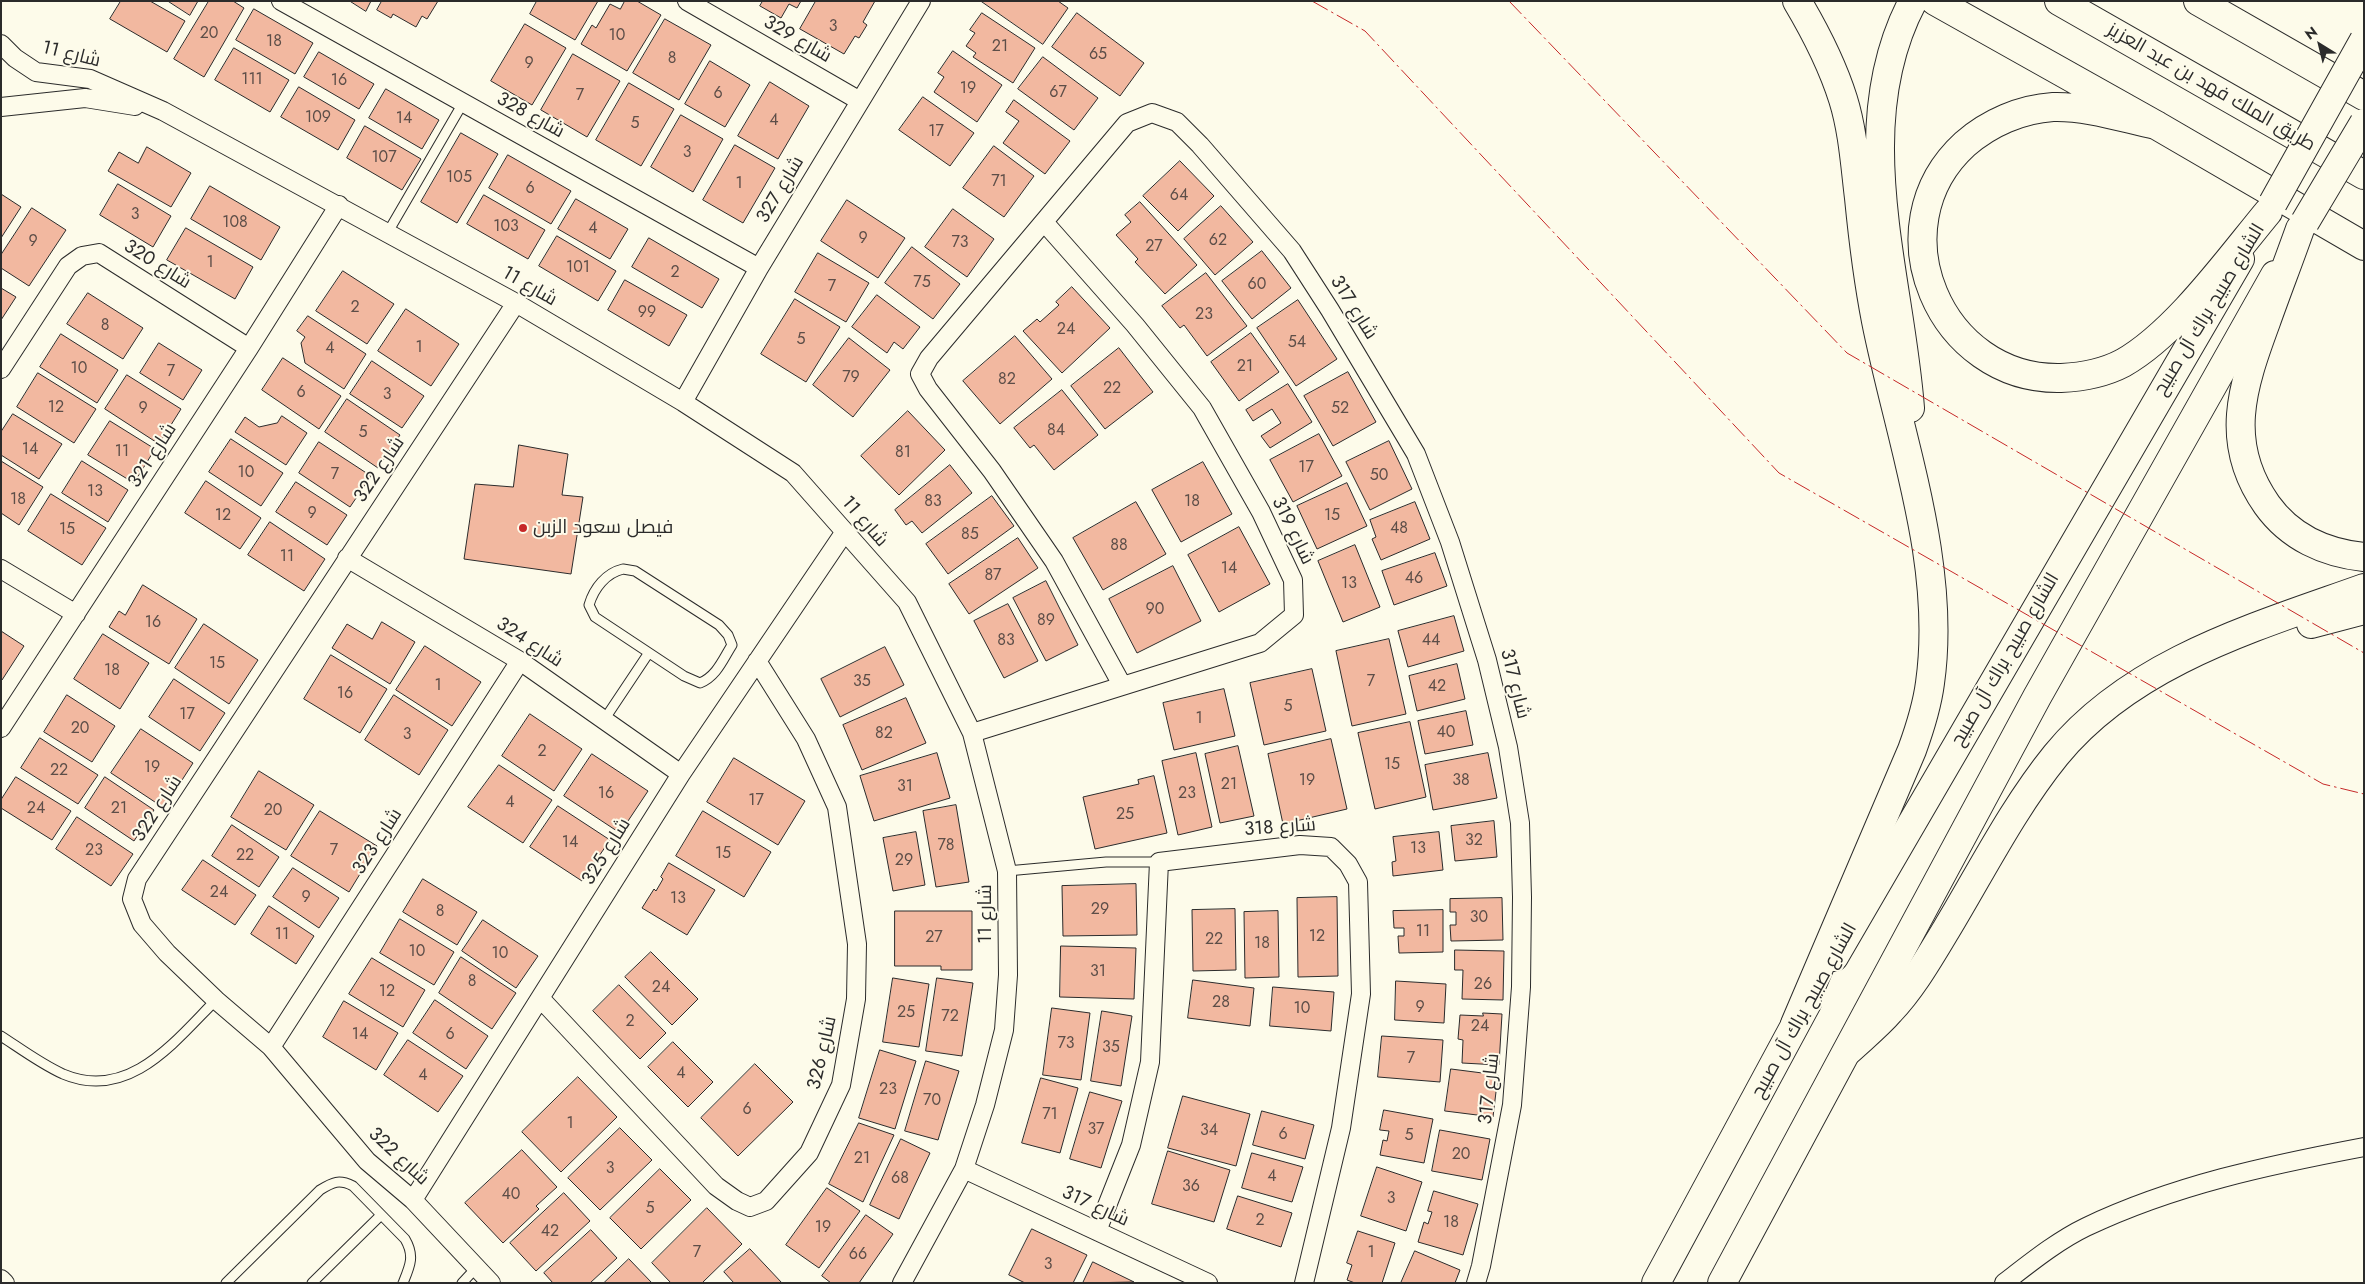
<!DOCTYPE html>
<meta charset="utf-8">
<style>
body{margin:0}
#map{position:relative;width:2365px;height:1284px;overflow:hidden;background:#fdfbea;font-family:Jost,sans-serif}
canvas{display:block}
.frame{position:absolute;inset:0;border:2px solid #2b2b2b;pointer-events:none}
.north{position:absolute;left:2295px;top:20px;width:50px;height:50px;-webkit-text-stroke:4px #fdfbea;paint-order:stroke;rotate:324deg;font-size:14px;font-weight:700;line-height:20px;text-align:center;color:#2b2b2b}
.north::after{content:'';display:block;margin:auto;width:18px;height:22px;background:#2b2b2b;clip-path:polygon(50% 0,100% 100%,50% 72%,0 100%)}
</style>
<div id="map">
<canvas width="2365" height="1284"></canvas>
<div class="frame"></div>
<div class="north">N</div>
</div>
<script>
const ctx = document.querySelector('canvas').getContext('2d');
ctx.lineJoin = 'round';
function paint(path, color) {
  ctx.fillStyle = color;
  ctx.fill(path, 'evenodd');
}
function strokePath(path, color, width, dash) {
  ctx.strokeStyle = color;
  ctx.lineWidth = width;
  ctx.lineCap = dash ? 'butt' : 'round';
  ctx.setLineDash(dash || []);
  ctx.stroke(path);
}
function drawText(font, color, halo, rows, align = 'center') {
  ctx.font = font + ' Jost,Cairo,sans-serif';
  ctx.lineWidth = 4;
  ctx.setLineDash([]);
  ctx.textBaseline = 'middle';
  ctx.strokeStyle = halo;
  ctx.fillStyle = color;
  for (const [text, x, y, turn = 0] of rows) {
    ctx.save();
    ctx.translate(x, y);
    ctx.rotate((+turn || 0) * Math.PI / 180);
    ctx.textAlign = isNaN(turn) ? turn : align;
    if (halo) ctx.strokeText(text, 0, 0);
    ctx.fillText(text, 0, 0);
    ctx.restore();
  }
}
const building = new Path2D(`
 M121,1H150L185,21L167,52L110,19Z
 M168,1H198L190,15Z
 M209,1H233L244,8L204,77L174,59Z
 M350,1H371L366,11Z
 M382,1H438L427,19L422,16L416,27L393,14L391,18L377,10Z
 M537,1H598L575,40L530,14Z
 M625,1H637L661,15L627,71L581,44L592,25L596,28L610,4L620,9Z
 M763,1H801L797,8L789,4L781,18L760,6Z
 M816,1H875L863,22L867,25L859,38L855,36L844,54L800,29Z
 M981,1H1058L1068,8L1043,44Z
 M254,9L313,43L295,74L236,40Z
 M982,13L1035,48L1013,83L973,57L976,53L966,46L975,33L970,30Z
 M1077,13L1144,63L1120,96L1052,47Z
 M665,19L711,45L679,100L633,73Z
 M525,24L566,48L532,105L491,81Z
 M234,48L289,80L270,112L215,80Z
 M953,51L1002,85L977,122L934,92L944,77L938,73Z
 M319,52L374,84L359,109L304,77Z
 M573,54L620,81L587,137L541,110Z
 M1043,57L1098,98L1074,130L1018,89Z
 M710,61L750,85L725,127L685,104Z
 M770,82L809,106L778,159L738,136Z
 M629,83L674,109L641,166L596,140Z
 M299,87L355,120L338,150L281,117Z
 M386,89L439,120L422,149L369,118Z
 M923,97L974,133L950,166L899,130Z
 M1014,100L1070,141L1045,174L1003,143L1019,121L1006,112Z
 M681,115L723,139L693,192L651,167Z
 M365,126L421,159L402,190L347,158Z
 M461,133L498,154L457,223L421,202Z
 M735,145L775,168L743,223L703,200Z
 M994,146L1034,176L1004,217L963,188Z
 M147,147L191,173L171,207L108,171L119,152L138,163Z
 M508,155L571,191L551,224L489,188Z
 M1180,161L1214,196L1178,231L1143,196Z
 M118,184L171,216L153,247L100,215Z
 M210,186L280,227L261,260L191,219Z
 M1,194L21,207L1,238Z
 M484,195L545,230L528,259L467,224Z
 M576,199L628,229L610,259L558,229Z
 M847,200L905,238L878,278L821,241Z
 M1140,202L1197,265L1165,294L1135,262L1138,259L1116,235L1131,222L1125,215Z
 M1221,206L1253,242L1215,275L1184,239Z
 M32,208L66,230L29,286L1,268V255Z
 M953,209L994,239L967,277L925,247Z
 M186,228L253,267L235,299L167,260Z
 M557,236L616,271L598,301L539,266Z
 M649,238L719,279L702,308L632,267Z
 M912,247L960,284L933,319L885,283Z
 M1262,251L1291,288L1252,319L1222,281Z
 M818,253L869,283L846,322L795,292Z
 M343,271L394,304L367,344L316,311Z
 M1206,273L1247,326L1207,356L1184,325L1180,328L1162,306Z
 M625,280L687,315L669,346L608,310Z
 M1072,287L1110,328L1062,373L1023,331L1037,319L1040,322L1059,305L1056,302Z
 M1,288L16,297L1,320Z
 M88,293L143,328L123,359L67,324Z
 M877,295L920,327L903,349L894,342L887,353L852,327Z
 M795,299L840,327L806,382L761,354Z
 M1298,300L1337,359L1296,386L1257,328Z
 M406,309L459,344L431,386L378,351Z
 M308,316L366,354L344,389L305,363L301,343L305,337L297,331Z
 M1251,333L1279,372L1239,401L1211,362Z
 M61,334L118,370L97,403L40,367Z
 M1015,336L1052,379L1000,424L963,381Z
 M849,338L890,370L853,417L813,385Z
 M159,343L202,370L183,400L140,373Z
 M1119,348L1153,392L1105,429L1071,386Z
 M283,358L341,396L319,429L262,390Z
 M372,361L424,396L402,428L350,394Z
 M1348,372L1376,422L1333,446L1304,396Z
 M38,373L96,409L74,443L17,407Z
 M127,375L181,409L159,444L105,409Z
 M1288,384L1312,422L1270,448L1261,436L1281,423L1272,409L1253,421L1246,410Z
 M1062,390L1098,435L1054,470L1034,445L1030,448L1014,428Z
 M347,399L400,435L378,468L325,432Z
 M908,411L945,450L899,495L861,456Z
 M13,414L62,444L39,479L1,455V432Z
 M282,416L307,433L286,465L235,432L245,417L259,427L277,423Z
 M110,421L155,449L134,483L88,455Z
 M1319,434L1342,476L1293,502L1270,460Z
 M231,439L283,473L261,506L209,472Z
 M1389,441L1412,489L1370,510L1346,462Z
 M319,442L371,476L350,507L299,473Z
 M519,445L568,454L562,495L583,497L571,574L464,559L475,484L513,487Z
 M1,461L43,487L19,525L1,513Z
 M82,461L128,490L108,522L62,493Z
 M1203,462L1232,514L1181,542L1152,490Z
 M950,465L972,493L922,533L912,521L906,525L895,510Z
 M206,481L261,518L240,549L185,513Z
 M296,482L347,515L327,545L276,512Z
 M1347,483L1367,526L1317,549L1297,506Z
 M51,494L106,528L82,565L28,531Z
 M992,496L1014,526L948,574L926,544Z
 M1136,502L1166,554L1103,590L1073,538Z
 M1415,502L1430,539L1381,560L1372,539L1376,537L1370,520Z
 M270,522L325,559L304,591L248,555Z
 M1239,527L1270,584L1219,612L1188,555Z
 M1018,538L1038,568L969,614L949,584Z
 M1355,545L1380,607L1343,622L1318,561Z
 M1435,553L1447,586L1394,605L1382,571Z
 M1173,566L1201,621L1137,653L1109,599Z
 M1046,581L1078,645L1046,661L1013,598Z
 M143,585L197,619L169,664L109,627L119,611L125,615Z
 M1008,604L1038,661L1004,678L974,621Z
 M1454,616L1464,651L1408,667L1398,631Z
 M382,622L415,642L390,684L332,648L347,624L372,639Z
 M204,624L258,660L229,704L175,668Z
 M1,631L24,646L2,680L1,679Z
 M103,634L149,663L120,709L74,679Z
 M1389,639L1406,714L1352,726L1336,651Z
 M425,646L481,682L452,726L396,690Z
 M885,647L904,685L840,717L821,679Z
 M331,655L387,689L360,733L304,699Z
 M1457,664L1465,699L1417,711L1409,676Z
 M1312,669L1326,731L1264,745L1250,683Z
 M174,679L225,713L200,751L149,717Z
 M1224,689L1235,736L1174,750L1163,703Z
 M67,695L115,726L92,762L44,732Z
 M394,695L448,730L419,775L365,740Z
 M906,698L926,743L862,770L843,725Z
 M1466,711L1473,745L1425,754L1418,721Z
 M530,714L582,749L554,791L502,756Z
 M1410,722L1426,797L1375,809L1358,733Z
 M141,729L193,763L164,808L111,773Z
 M40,738L98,775L78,804L21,768Z
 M1331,739L1347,809L1283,824L1268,754Z
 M1238,746L1254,816L1220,823L1205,754Z
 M937,753L950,798L874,821L860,776Z
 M1196,753L1212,827L1178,835L1162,761Z
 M1488,753L1497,798L1433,810L1425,765Z
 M592,754L648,791L620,833L564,796Z
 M734,758L805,801L778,845L707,802Z
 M499,765L552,800L523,843L468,807Z
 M259,771L314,805L286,850L231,817Z
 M1154,776L1167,833L1095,849L1083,797L1139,784L1138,780Z
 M16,777L71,811L52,840L1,808V800Z
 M105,777L154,810L134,841L85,808Z
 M956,805L969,882L936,887L923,811Z
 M558,806L610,840L582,881L530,847Z
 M320,811L377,846L349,892L291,856Z
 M703,811L771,852L744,897L676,856Z
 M77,817L133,854L111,886L56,849Z
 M1494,821L1497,857L1455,861L1451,826Z
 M232,825L279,857L259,887L212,856Z
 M916,832L925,885L893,891L883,838Z
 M1439,832L1443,870L1393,876L1392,862L1396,861L1393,837Z
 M203,860L256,895L235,925L182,890Z
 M669,863L715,890L687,935L642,908L654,889L656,891L663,879L661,877Z
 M293,868L339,898L319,928L273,897Z
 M423,879L477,912L457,945L403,912Z
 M1136,884L1137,935L1063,936L1062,886Z
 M1337,897L1338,976L1298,977L1297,898Z
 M1502,898L1503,940L1451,941L1450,925H1456V912H1450V899Z
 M269,906L314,936L296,964L251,934Z
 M1235,909L1236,970L1193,971L1192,910Z
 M1443,910V952L1399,953L1398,936H1404V928H1394L1393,911Z
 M895,911H972V970H941V966H895Z
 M1278,911L1279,977L1245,978L1244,912Z
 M400,919L454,952L434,985L380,953Z
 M483,920L538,956L516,988L462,951Z
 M1061,946L1136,948L1134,999L1060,997Z
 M1455,950L1504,951L1503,1000L1462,999L1463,970H1455Z
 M651,952L698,999L672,1025L625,977Z
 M461,957L516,993L492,1029L439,993Z
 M372,958L425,990L403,1027L349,994Z
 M893,978L929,984L919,1047L883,1042Z
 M937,978L973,983L962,1056L926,1051Z
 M1193,980L1254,988L1250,1026L1188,1018Z
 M1396,981L1446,984L1444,1023L1395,1020Z
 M619,985L666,1033L640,1059L593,1011Z
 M1273,987L1334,992L1331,1031L1270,1026Z
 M435,1000L488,1036L466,1069L413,1033Z
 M344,1001L398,1033L376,1070L323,1037Z
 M1052,1008L1090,1013L1081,1080L1043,1075Z
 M1102,1011L1132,1016L1121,1086L1091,1081Z
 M1483,1013L1502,1014L1499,1065L1462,1063L1463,1040L1458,1039L1460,1015L1483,1016Z
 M1382,1036L1443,1040L1440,1082L1378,1077Z
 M408,1040L463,1076L438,1112L384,1075Z
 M673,1042L713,1082L688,1107L648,1067Z
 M880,1050L916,1061L895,1129L859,1118Z
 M926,1061L959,1071L938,1140L905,1131Z
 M755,1064L793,1102L738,1156L701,1118Z
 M1451,1069L1498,1075L1493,1117L1445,1111Z
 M578,1077L617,1117L561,1172L522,1132Z
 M1041,1078L1078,1088L1060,1153L1022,1143Z
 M1090,1092L1122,1101L1101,1168L1070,1159Z
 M1183,1096L1250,1114L1236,1166L1168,1148Z
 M1384,1110L1433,1119L1424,1163L1380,1155L1383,1140L1387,1141L1389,1131L1380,1130Z
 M1262,1111L1314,1125L1305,1159L1253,1145Z
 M859,1123L894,1135L863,1202L829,1184Z
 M620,1128L652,1160L600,1210L568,1178Z
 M1440,1130L1490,1139L1482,1180L1432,1171Z
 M901,1139L930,1153L899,1219L870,1205Z
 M522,1150L557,1187L536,1206L539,1209L503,1243L465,1203Z
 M1168,1151L1230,1170L1214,1222L1152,1204Z
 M1252,1153L1303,1167L1292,1202L1242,1188Z
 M1377,1167L1422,1182L1406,1231L1361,1216Z
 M660,1169L691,1200L641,1249L610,1218Z
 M827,1188L860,1211L819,1268L786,1245Z
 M1434,1191L1478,1204L1463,1255L1418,1242L1424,1222L1428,1224L1432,1212L1428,1211Z
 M564,1193L590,1221L536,1271L510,1243Z
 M1238,1196L1292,1213L1281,1247L1227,1229Z
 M707,1208L742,1244L702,1283H671L652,1263Z
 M866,1215L893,1234L859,1283H831L822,1276Z
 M1032,1229L1087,1255L1073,1283H1025L1009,1275Z
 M591,1230L617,1258L590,1283H553L544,1273Z
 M1358,1231L1395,1243L1382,1283H1355L1347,1280L1352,1265L1347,1263Z
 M750,1249L782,1283H734L724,1272Z
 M1415,1251L1460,1270L1455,1283H1401Z
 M629,1259L652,1283H604Z
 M1093,1262L1134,1282L1083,1283Z`);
paint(building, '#f2b8a0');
strokePath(building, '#2b2b2b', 1);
const lane = new Path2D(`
 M388,232L463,103
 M623,569L635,571L719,625L728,635L732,645C723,659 717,676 700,683L684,676L595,617L589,605C594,588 606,573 623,569Z
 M604,720L648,654
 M1007,871L1106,862H1159
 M1,1036C21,1049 41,1064 63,1074C129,1102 175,1041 216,1000
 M226,1283L320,1190C333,1182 339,1179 353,1186L405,1239C415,1256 410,1266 403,1283
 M312,1283L381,1215
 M462,1283L476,1268`);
const street = new Path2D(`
 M281,1L759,268
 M687,1L860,101
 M1,44L15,58L36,72L90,79L163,111L516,303L683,402L793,473L907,602L972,733L1007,871L1008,975L1004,1030L985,1105L964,1169L902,1283
 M1,107L85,98L135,106
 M1,369L68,266L82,256L99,253L249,348
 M683,402L759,268L921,1
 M347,558L520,661L681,774
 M1,569L76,614
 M1122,685L1054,561L992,471L928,389L920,374L929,358L1127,123L1152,113L1177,122L1200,145L1292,251L1330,310L1416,454L1450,542L1487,660L1508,747L1520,823L1522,897L1521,987L1512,1105L1481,1266L1476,1283
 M1,728L249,348L339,205
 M972,733L1260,643L1294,615L1293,580L1261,512L1202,408L1135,325L1044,222
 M540,998L716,1186L737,1201L750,1207L766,1201L809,1153L841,1085L856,999L857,944L837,807L806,739L757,661
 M271,1047L520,661
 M964,1169L1208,1283
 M413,1200L681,774L844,533
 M1097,1231L1131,1145L1150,1062L1159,862L1300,845L1331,847L1348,864L1358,882L1361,994L1341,1128L1304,1283
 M1,1279L5,1283
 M491,1283L413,1200L367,1161L271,1047L216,1000L167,953L142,924L132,899L137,879L516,303
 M2004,1283C2030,1263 2057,1241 2086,1227C2174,1185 2269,1165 2364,1147`);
const primary = new Path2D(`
 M1834,957L2240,259
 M1656,1283L1807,1003
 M1722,1283L2037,697L2275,275`);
const highway = new Path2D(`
 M1935,1L2156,125L2364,246
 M2059,1L2364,175
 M2198,1L2364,96
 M2156,125C2123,118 2087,106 2053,107C2021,109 1989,123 1965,144C1874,227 1940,381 2061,378C2083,377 2104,373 2123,363C2176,333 2229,259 2268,212
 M2300,229C2289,260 2277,291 2266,322C2242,387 2223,443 2267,505C2290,537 2325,553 2364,557
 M1910,408C1900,275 1846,127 1913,1
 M2311,624L2364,610
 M1795,1024L1912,750C1920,728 1927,706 1930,683C1947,563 1899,437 1876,321C1868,280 1863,239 1859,198C1855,165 1853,131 1843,99C1832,64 1816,33 1797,1
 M1849,1050C1863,1037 1878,1025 1890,1011C1912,988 1929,958 1946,930C1981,872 2013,808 2056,755C2132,662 2255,627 2364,588`);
strokePath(lane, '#2b2b2b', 11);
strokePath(street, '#2b2b2b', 20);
strokePath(primary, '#2b2b2b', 30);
strokePath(highway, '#2b2b2b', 30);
strokePath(lane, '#fdfbea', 9);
strokePath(street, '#fdfbea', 18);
strokePath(primary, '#fdfbea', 28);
strokePath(highway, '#fdfbea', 28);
const primaryBridge = new Path2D(`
 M2273,203L2364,40
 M2305,222L2364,123`);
strokePath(primaryBridge, '#2b2b2b', 30, []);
strokePath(primaryBridge, '#fdfbea', 28);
strokePath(new Path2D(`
 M1312,1L1365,31L1779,473L2323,784L2364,794
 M1509,1L1847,353L2364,653`), '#c62828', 1, [18, 4, 2.5, 4]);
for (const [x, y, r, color] of [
 [523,528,5,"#c62828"]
]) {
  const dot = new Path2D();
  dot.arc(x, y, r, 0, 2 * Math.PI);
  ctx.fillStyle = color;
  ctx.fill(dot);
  strokePath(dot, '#fdfbea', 2);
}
drawText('16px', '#5d4e48', null, [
 ["3",833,27],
 ["20",209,34],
 ["10",617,36],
 ["18",274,42],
 ["21",1000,47],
 ["65",1098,55],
 ["8",672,59],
 ["9",529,64],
 ["111",252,80],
 ["16",339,81],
 ["19",968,89],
 ["67",1058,93],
 ["6",718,94],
 ["7",580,96],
 ["109",318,118],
 ["14",404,119],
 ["4",774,121],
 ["5",635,124],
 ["17",936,132],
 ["3",687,153],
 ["107",384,158],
 ["105",459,178],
 ["71",999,182],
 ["1",739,184],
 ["6",530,189],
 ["64",1179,196],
 ["3",135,215],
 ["108",235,223],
 ["103",506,227],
 ["4",593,229],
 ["9",863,239],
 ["62",1218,241],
 ["9",33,242],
 ["73",960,243],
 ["27",1154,247],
 ["1",210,263],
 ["101",578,268],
 ["2",675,273],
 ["75",922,283],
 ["60",1257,285],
 ["7",832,287],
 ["2",355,308],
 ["99",647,313],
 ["23",1204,315],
 ["8",105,326],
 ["24",1066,330],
 ["5",801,340],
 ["54",1297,343],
 ["1",419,348],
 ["4",330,349],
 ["21",1245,367],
 ["10",79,369],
 ["7",171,372],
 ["79",851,378],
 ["82",1007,380],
 ["22",1112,389],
 ["6",301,393],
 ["3",387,395],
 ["12",56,408],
 ["9",143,409],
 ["52",1340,409],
 ["84",1056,431],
 ["5",363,433],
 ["14",30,450],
 ["11",122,452],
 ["81",903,453],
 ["17",1306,468],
 ["10",246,473],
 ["7",335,475],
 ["50",1379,476],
 ["13",95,492],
 ["18",18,500],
 ["83",933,502],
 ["18",1192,502],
 ["9",312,514],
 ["12",223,516],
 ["15",1332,516],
 ["48",1399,529],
 ["15",67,530],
 ["85",970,535],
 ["88",1119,546],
 ["11",287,557],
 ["14",1229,569],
 ["87",993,576],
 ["46",1414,579],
 ["13",1349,584],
 ["90",1155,610],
 ["89",1046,621],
 ["16",153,623],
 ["83",1006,641],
 ["44",1431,641],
 ["15",217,664],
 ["18",112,671],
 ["35",862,682],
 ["7",1371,682],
 ["1",438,686],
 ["42",1437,687],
 ["16",345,694],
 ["5",1288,707],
 ["17",187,715],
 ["1",1199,719],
 ["20",80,729],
 ["40",1446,733],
 ["82",884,734],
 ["3",407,735],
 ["2",542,752],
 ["15",1392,765],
 ["19",152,768],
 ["22",59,771],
 ["19",1307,781],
 ["38",1461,781],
 ["21",1229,785],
 ["31",905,787],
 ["16",606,794],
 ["23",1187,794],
 ["17",756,801],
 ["4",510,803],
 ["24",36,809],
 ["21",119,809],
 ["20",273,811],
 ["25",1125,815],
 ["32",1474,841],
 ["14",570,843],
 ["78",946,846],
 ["13",1418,849],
 ["23",94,851],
 ["7",334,851],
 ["15",723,854],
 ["22",245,856],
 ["29",904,861],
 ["24",219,893],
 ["9",306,898],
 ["13",678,899],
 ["29",1100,910],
 ["8",440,912],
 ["30",1479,918],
 ["11",1423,932],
 ["11",282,935],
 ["12",1317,937],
 ["27",934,938],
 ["22",1214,940],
 ["18",1262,944],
 ["10",417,952],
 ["10",500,954],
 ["31",1098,972],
 ["8",472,982],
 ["26",1483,985],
 ["24",661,988],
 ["12",387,992],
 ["28",1221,1003],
 ["9",1420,1008],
 ["10",1302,1009],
 ["25",906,1013],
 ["72",950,1017],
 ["2",630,1022],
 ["24",1480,1027],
 ["14",360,1035],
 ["6",450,1035],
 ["73",1066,1044],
 ["35",1111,1048],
 ["7",1411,1059],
 ["4",681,1074],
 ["4",423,1076],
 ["23",888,1090],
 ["70",932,1101],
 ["6",747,1110],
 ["71",1050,1115],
 ["1",570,1124],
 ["37",1096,1130],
 ["34",1209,1131],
 ["6",1283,1135],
 ["5",1409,1136],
 ["20",1461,1155],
 ["21",862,1159],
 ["3",610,1169],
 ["4",1272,1177],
 ["68",900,1179],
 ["36",1191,1187],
 ["40",511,1195],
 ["3",1391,1199],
 ["5",650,1209],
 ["2",1260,1221],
 ["18",1451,1223],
 ["19",823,1228],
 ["42",550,1232],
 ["7",697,1253],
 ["1",1371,1253],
 ["66",858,1255],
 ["3",1048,1265]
]);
drawText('19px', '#2b2b2b', '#fdfbea', [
 ["شارع 329",797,40,30],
 ["شارع 11",71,55,14],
 ["طريق الملك فهد بن عبد العزيز",2211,88,30],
 ["شارع 328",530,116,29],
 ["شارع 327",781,190,-59],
 ["شارع 320",157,265,32],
 ["شارع 11",529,287,30],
 ["شارع 317",1353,308,58],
 ["الشارع صبيح براك آل صبيح",2210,310,-59],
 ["شارع 321",153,456,-57],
 ["شارع 322",380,470,-56],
 ["شارع 11",864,522,49],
 ["شارع 319",1292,531,64],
 ["شارع 324",529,643,33],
 ["الشارع صبيح براك آل صبيح",2006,660,-60],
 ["شارع 317",1514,684,76],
 ["شارع 322",158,809,-57],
 ["شارع 318",1280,828,-4],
 ["شارع 323",378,842,-57],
 ["شارع 325",607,852,-58],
 ["شارع 11",986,914,-90],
 ["الشارع صبيح براك آل صبيح",1805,1011,-61],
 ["شارع 326",823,1053,-77],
 ["شارع 317",1490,1089,-84],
 ["شارع 322",398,1157,43],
 ["شارع 317",1095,1207,25]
]);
drawText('19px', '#2b2b2b', '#fdfbea', [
 ["فيصل سعود الزبن",533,528]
], 'left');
</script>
